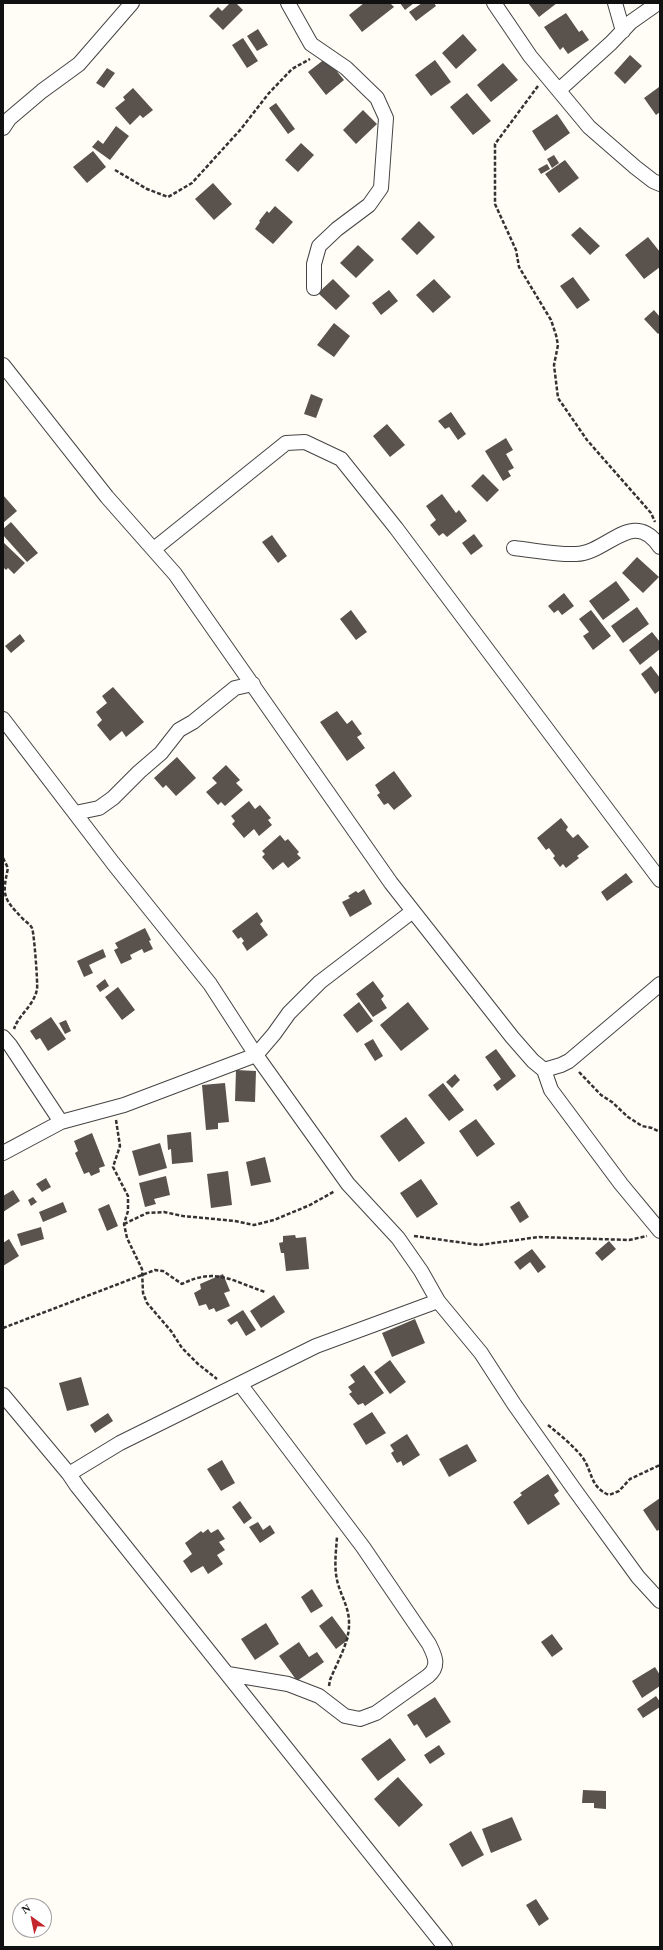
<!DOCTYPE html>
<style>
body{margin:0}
#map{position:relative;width:663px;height:1950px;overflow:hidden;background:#fffdf5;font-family:"Times New Roman",serif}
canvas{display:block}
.frame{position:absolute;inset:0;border:4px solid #111;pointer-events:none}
.north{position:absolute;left:12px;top:1898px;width:40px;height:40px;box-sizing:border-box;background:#fff;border:1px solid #a0a0a0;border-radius:50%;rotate:327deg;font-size:11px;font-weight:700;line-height:16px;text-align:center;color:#111}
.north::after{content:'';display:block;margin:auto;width:14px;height:18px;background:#c4262e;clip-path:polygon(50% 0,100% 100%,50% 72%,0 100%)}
</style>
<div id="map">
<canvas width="663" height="1950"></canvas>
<div class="frame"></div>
<div class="north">N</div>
</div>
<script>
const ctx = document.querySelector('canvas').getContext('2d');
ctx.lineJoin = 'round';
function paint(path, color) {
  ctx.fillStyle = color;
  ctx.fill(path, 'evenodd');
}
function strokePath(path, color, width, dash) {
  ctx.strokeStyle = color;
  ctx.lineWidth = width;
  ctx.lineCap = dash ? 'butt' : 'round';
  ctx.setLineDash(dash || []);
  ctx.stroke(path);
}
paint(new Path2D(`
 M230,3H236L243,10L223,30L209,16L218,7L222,11Z
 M364,3H390L394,7L362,32L349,15Z
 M400,3H414L405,10Z
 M422,3H434L436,6L416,21L409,12Z
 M528,3H557L539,17Z
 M566,13L579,32L582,30L589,40L568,54L563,47L560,50L544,27Z
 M258,29L268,45L257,51L247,36Z
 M463,34L477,50L456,69L442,53Z
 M243,38L258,61L247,68L232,45Z
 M630,55L642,66L625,84L614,73Z
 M326,58L344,80L326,95L308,72Z
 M435,60L451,82L431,96L415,75Z
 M503,63L518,80L491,102L477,85Z
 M107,68L115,73L104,88L96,83Z
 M659,87L660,112L656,115L644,98Z
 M133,88L153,110L143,118L140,115L130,125L115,108L125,100L123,97Z
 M467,93L491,121L473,135L450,107Z
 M276,103L295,129L288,134L269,108Z
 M363,110L377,124L356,144L343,130Z
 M557,114L570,133L545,151L532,131Z
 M116,126L129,136L110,160L92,147L98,140L103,144Z
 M301,143L314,155L298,172L285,160Z
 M93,151L106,167L87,183L73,167Z
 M554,155L559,163L552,168L547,159Z
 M565,160L579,178L559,193L545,174Z
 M547,164L550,169L541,174L538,169Z
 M213,183L232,204L214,220L195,199Z
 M275,206L293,222L273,244L255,229L260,222L259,221L267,211L269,213Z
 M419,221L435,237L417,255L401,239Z
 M580,227L600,246L590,255L571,235Z
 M648,237L660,252V267L644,279L625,255Z
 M358,245L374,260L356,278L340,263Z
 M573,277L590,300L577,309L560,286Z
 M333,279L350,296L336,310L318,293Z
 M434,279L451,297L433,313L416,295Z
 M389,290L398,301L381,315L372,303Z
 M654,310L660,317V332L658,334L644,319Z
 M334,323L350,336L334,357L317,345Z
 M311,394L323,399L316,418L304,414Z
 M451,412L466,434L458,440L449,427L445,429L438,421Z
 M387,424L405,445L390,457L373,436Z
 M506,438L513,450L506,454L514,468L508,471L511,476L503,481L485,451Z
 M483,474L499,490L487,502L471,486Z
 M442,494L456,513L459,510L467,521L447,537L443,533L439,536L430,525L436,520L426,506Z
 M3,495L17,511L3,523Z
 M11,522L38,553L27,562L3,535V529Z
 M474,534L483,546L471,555L462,543Z
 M272,535L287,556L278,563L262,542Z
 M3,542L25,563L14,574L8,568L6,570L3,567Z
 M637,557L659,577L643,593L622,573Z
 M616,581L630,600L603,620L589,601Z
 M564,593L574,606L562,615L558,610L554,613L548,606Z
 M637,607L649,624L623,643L611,626Z
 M351,610L367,632L356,640L340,619Z
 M591,610L611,636L593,650L583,636L589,632L579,619Z
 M652,632L660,642V649L640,665L629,650Z
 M20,634L25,641L11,653L5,646Z
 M651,666L660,678V690L655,694L641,674Z
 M113,687L144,722L126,737L122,731L110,741L97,725L102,720L96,712L107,703L102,696Z
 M337,711L347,724L352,720L362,734L357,737L365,748L347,761L320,722Z
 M177,757L196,778L176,796L166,785L163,788L154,778Z
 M226,765L240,780L236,783L243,790L225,806L221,802L218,805L206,792L217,783L212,778Z
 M394,771L412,796L394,810L388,803L384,805L377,795L380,793L375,785Z
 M249,801L255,809L260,805L271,818L268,820L272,825L259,836L254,829L244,838L232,824L235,821L231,816Z
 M561,818L568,827L566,830L573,838L578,834L589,847L577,856L579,858L566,868L563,864L560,867L553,858L555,856L549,848L546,850L537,838Z
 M280,835L285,841L288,839L299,852L297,854L301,858L288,868L283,862L273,870L262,857L265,854L262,851Z
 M626,873L633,882L607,901L601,892Z
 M364,889L372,904L350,917L342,902L350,898L348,896L356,891L358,893Z
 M257,912L263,921L260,924L268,935L247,951L242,943L244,941L241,937L238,939L232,931Z
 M145,928L151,940L149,941L153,949L144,953L142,949L130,955L132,959L121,964L114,950L118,948L115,943Z
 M103,949L106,957L89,965L93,973L84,977L77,961Z
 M105,979L109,986L100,992L96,986Z
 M373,981L384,996L381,999L387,1008L373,1017L356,994Z
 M118,987L135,1010L122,1020L105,997Z
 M359,1002L373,1021L357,1033L343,1015Z
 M408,1002L429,1029L401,1051L380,1025Z
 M51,1017L66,1039L48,1051L40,1038L36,1040L30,1031Z
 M66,1020L71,1031L65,1034L59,1023Z
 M373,1039L383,1056L375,1061L364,1044Z
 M496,1049L516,1076L497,1091L493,1085L501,1079L485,1057Z
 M236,1070L256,1071L255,1102L235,1101Z
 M455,1074L460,1080L452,1088L446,1082Z
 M225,1083L229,1122L218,1123V1129L206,1130L202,1085Z
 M443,1083L464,1110L449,1121L428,1095Z
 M406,1117L425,1143L399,1162L380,1136Z
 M476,1119L495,1144L477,1157L459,1131Z
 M191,1132L193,1162L172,1164L171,1149L168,1150L167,1135Z
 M92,1133L105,1166L99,1168L100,1172L91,1176L89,1172L84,1174L75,1153L78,1151L74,1141Z
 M160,1143L167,1168L139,1176L132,1151Z
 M265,1157L271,1182L251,1186L246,1162Z
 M228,1171L232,1205L211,1208L207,1174Z
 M166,1176L170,1195L154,1199L156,1204L145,1207L139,1183Z
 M46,1178L51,1187L42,1192L36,1184Z
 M421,1179L438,1204L417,1218L400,1193Z
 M13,1190L20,1201L3,1212V1196Z
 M33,1197L37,1202L31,1206L28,1200Z
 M519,1201L529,1217L520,1223L510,1207Z
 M63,1202L67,1212L43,1222L39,1212Z
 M109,1204L118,1226L107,1231L98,1209Z
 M41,1227L44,1239L21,1246L17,1234Z
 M295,1235L296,1238L306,1237L309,1269L286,1271L284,1253H281L279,1243L283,1242V1236Z
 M9,1239L19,1256L3,1266V1243Z
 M609,1241L616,1249L602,1261L595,1253Z
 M532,1249L546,1267L538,1273L530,1262L520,1270L514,1262Z
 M223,1274L230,1291L224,1293L230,1306L216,1312L214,1308L209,1310L206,1304L199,1306L194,1293L201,1289L200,1284Z
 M274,1295L285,1312L261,1328L250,1311Z
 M243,1310L256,1330L246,1336L237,1321L231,1325L227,1320Z
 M415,1319L425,1343L392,1357L382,1333Z
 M390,1360L406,1382L390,1394L374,1372Z
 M364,1365L384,1393L365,1406L363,1403L358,1405L349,1394L352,1392L348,1387L355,1382L350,1375Z
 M81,1377L89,1405L67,1411L59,1383Z
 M372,1412L386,1433L366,1445L353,1424Z
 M108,1413L113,1421L95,1433L90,1425Z
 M407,1434L420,1455L403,1466L401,1461L397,1463L391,1453L394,1451L390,1445Z
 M467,1444L477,1461L449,1477L439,1459Z
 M222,1460L235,1483L221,1491L207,1469Z
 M548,1474L559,1491L554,1495L560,1504L528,1525L513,1502L522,1495L520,1493Z
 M660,1498V1529L657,1531L643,1510Z
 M240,1501L252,1518L244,1524L232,1507Z
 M258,1522L263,1530L270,1525L275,1533L260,1543L249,1527Z
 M208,1529L211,1533L218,1529L225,1539L219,1542L225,1550L217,1555L223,1564L208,1574L203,1566L191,1573L183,1561L192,1554L185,1543L201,1531L203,1533Z
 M312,1589L323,1606L311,1613L301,1597Z
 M332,1616L349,1639L336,1649L319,1626Z
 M266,1623L279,1644L255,1660L241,1639Z
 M552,1634L563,1649L552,1657L541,1642Z
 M299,1642L309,1657L317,1652L324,1662L297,1681L279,1656Z
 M655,1667L660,1675V1686L642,1698L632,1681Z
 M656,1696L660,1702V1707L643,1718L637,1709Z
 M435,1697L451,1722L426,1738L417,1724L414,1726L407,1715Z
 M390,1738L406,1760L378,1781L361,1759Z
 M439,1745L445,1754L430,1764L424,1755Z
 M398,1777L423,1805L399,1827L374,1799Z
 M583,1790L606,1791V1809L594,1808V1803H582Z
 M512,1817L522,1840L491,1853L482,1829Z
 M471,1831L484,1855L462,1867L449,1844Z
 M536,1899L549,1919L539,1926L526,1905Z`), '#5a524d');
const minor = new Path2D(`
 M288,3L311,44L346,68L377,98L386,118L381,188L369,205L337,229L319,246L314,264V288
 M494,3L530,56L589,127L635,167L653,181L660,184
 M615,3L623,31
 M559,90L611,43L631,22L658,3
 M3,128L9,119L42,91L79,64L132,3
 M3,365L107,497L175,574L391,883L512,1037L533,1061L544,1070L561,1065L569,1061L660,984
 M514,548C534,550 556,555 576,554C608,553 633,507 660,547
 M154,549L286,443L305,442L341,459L396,528L660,880
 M3,719L113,863L210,984L256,1055L348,1184L398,1238L421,1271L438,1301L481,1353L514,1404L574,1489L638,1577L660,1601
 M75,813L99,808L113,798L139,772L161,753L179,730L193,722L235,688L253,684
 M3,1037L10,1045L61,1122
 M544,1070L551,1090L621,1184L660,1231
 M3,1153L61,1122L124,1105L256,1055L274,1034L289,1013L320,982L413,911
 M3,1395L69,1474L77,1486L445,1947
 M69,1474L120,1443L316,1346L438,1301
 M228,1674L288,1684L319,1696L345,1716L360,1719L376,1713L428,1676C440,1666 435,1656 429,1644L363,1547L240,1384`);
strokePath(minor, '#444', 16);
strokePath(new Path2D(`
 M538,86L495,144V204L516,250L519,267L551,320L556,335L558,345L554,365L558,398L587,440L651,513L655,522
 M115,170L147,189L168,197L192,183L241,129L269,93L292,69L310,59
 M3,858L8,868C2,896 3,898 23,919C26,922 30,924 32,928C34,932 38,984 37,989C34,1006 19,1014 14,1029
 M579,1072L601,1095L612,1102L628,1117L642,1126L652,1128L660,1132
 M116,1120L120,1146L113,1167L128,1196V1211L124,1224L127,1238L142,1269L143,1293L147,1303L171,1331L182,1348L198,1364L217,1379
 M124,1224L147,1213L164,1212L183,1216L235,1221L254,1225L274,1220L310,1205L335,1191
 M414,1236L479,1245L539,1237L629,1240L647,1236
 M3,1328L155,1270L163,1271L182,1284C216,1267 232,1281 265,1292
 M548,1425C560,1435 574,1446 583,1458C593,1473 590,1487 609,1495L619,1491L630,1479L660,1465
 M329,1686L330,1680C337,1662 350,1642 349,1622C349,1607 340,1594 337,1580C334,1566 336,1551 337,1537`), '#333', 2.5, [4, 2]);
strokePath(minor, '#fff', 14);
</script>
